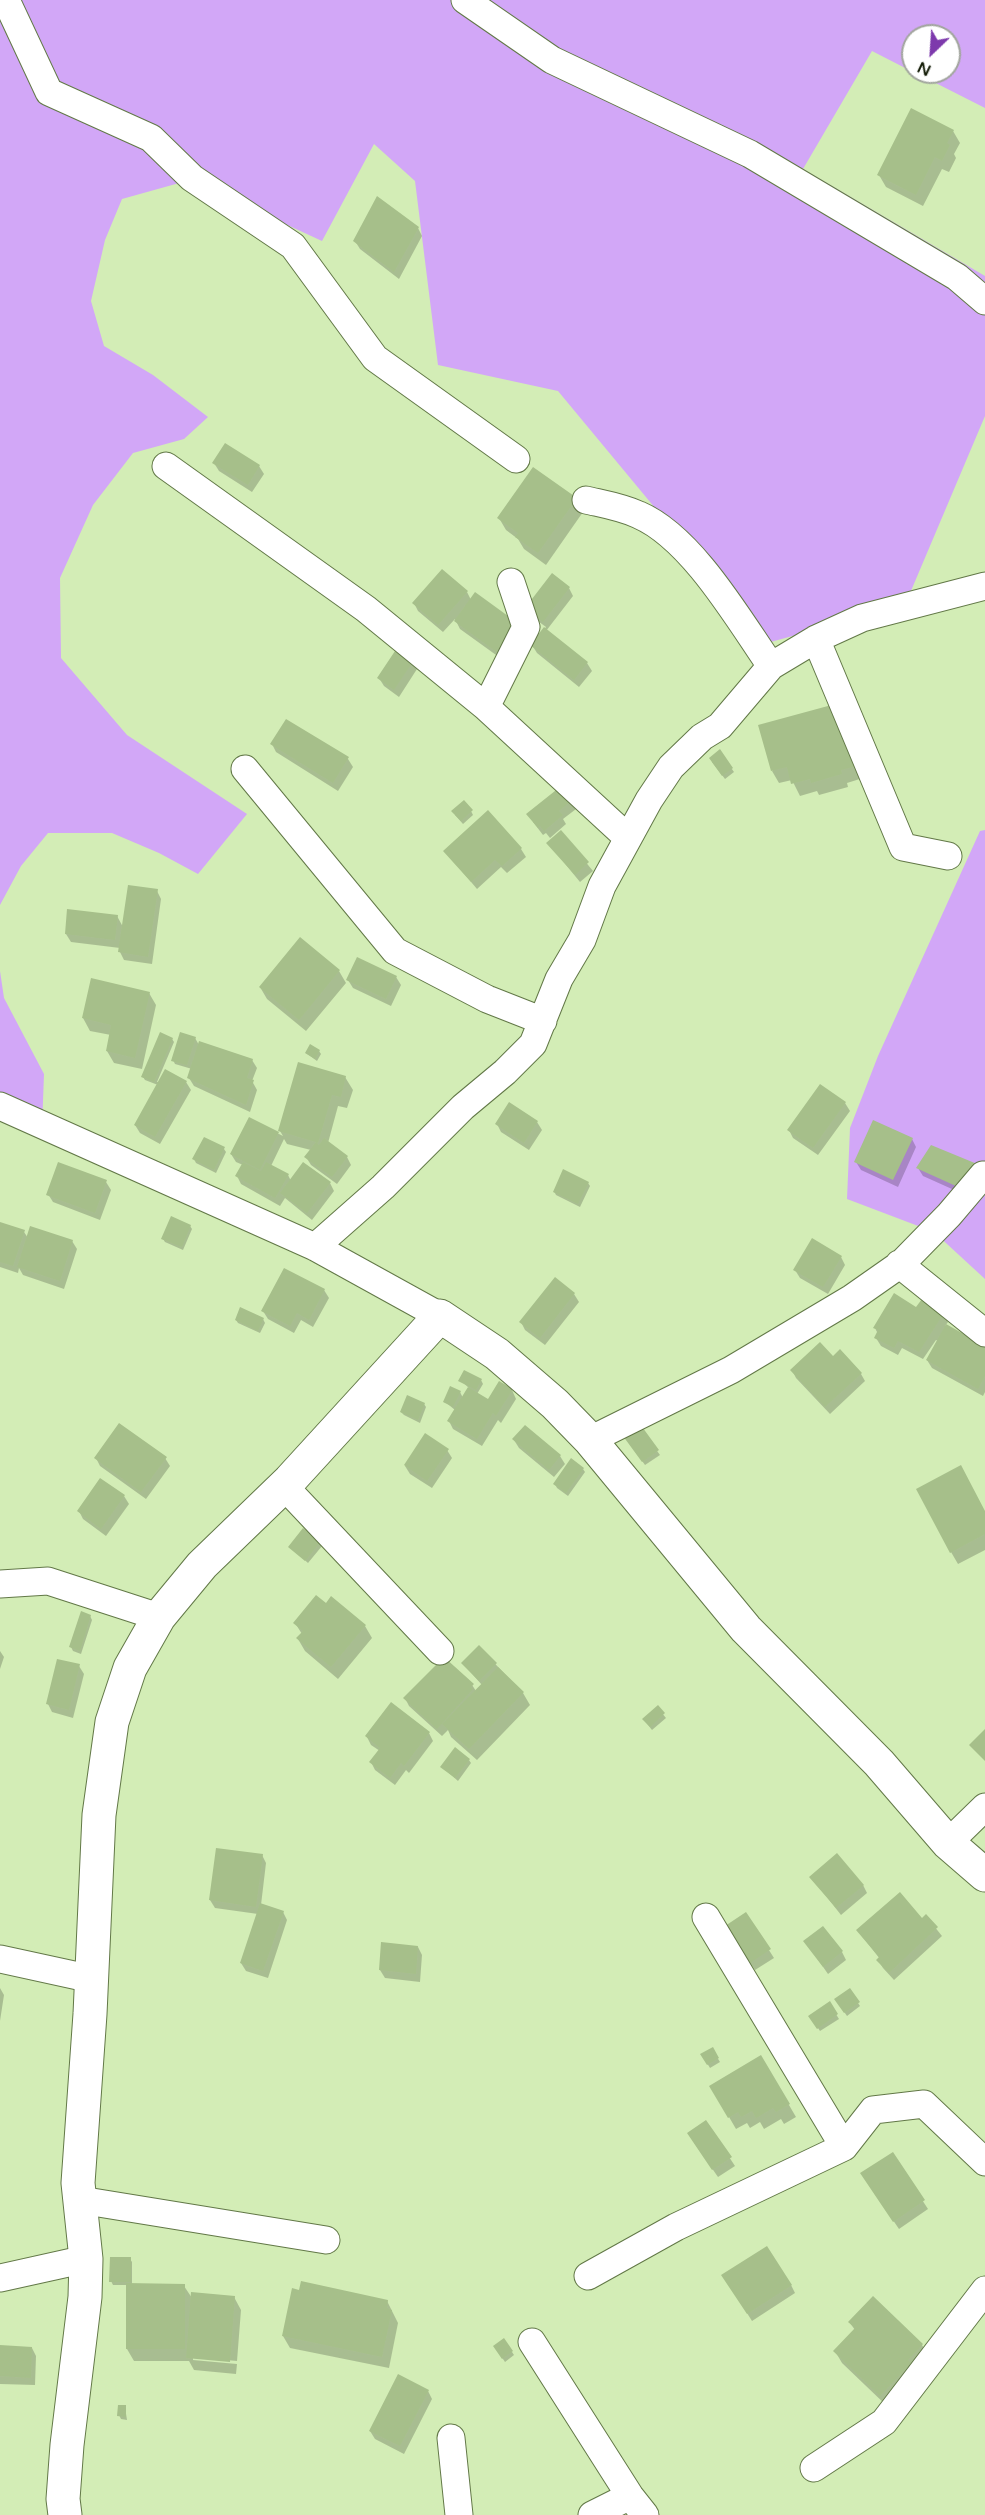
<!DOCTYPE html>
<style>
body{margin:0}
#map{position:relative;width:985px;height:2515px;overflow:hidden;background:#d3edb6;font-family:"Varela Round",sans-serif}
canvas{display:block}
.north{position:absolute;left:901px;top:24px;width:60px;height:60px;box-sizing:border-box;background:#fff;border:2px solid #a1a59d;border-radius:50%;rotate:205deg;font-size:16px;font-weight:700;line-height:24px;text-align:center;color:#151e09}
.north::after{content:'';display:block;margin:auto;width:21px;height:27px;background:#7d39ac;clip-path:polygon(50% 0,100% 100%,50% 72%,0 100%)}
</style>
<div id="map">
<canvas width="985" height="2515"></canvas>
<div class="north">N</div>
</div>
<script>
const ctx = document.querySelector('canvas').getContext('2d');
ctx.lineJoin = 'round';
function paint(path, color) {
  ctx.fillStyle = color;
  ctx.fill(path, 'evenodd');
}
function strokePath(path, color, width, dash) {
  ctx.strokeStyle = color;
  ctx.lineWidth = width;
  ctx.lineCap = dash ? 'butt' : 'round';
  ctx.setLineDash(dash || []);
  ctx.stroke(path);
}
paint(new Path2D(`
 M0,0H985V108L914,72H949V36H913V72L872,51L803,169L985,276V416L905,605L767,643L558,391L438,365L415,181L374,144L322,241L190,180L122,199L105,240L91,301L104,346L153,375L208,417L184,439L133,453L93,505L60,578L61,658L127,735L247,814L198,874L159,853L112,833H48L21,866L0,905Z
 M985,830V1279L934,1232L847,1199L850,1128L878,1056L980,831Z
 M0,971L4,998L44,1074L42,1128L0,1108Z`), '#d2a7f7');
paint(new Path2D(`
 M953,131L960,143L954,154L956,158L949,172L942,169L923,206L886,187L879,175Z
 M418,228L422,236L399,279L360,249L355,241Z
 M214,463L259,466L264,474L252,492L219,471Z
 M533,469L583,512L546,565L524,549L518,539L506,530L499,518Z
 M552,575L569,588L573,596L546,631L587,663L592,671L579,687L537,653L532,645L546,627L531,616Z
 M467,592L471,600L503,660L460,629L455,619L443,632L418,611L414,603Z
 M413,661L417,669L399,697L384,686L379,678Z
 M838,704L863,778L847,783L848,787L819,795L817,791L800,796L792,780L779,783L772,771Z
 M287,721L348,759L353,767L338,791L276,752L272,744Z
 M720,752L734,772L725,779L712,762Z
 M565,785L580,806L563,819L566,824L550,838L546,833L543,835L533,822Z
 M471,811L473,815L463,824L455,815Z
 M561,832L593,871L580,882L548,843Z
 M521,849L526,857L507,873L501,867L477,889L445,851Z
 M157,891L161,899L152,964L124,960L120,952V948L71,942L66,934L117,916L123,927Z
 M339,971L346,983L306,1031L267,999L260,987Z
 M396,977L401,985L391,1006L353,988L348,980Z
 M149,993L156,1005L142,1069L114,1063L107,1051L111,1035L90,1031L83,1018Z
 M195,1038L199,1045L252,1060L257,1068L252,1081L257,1090L250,1112L194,1086L189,1078L192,1069L175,1064L173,1060Z
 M172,1039L174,1042L157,1082H186L191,1090L160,1144L140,1133L135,1125L158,1085L145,1080L143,1077Z
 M319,1051L321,1054L317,1061L306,1053Z
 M345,1077L353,1090L347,1108L338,1106L328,1143L347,1157L351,1165L337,1184L311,1165L306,1157L311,1150L287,1144L284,1139L271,1166L288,1175L291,1181L330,1183L334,1191L312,1220L285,1198L280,1206L241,1184L237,1176L243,1165L236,1162L231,1154L249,1119L283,1136L280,1131Z
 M821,1086L845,1103L850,1111L818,1155L793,1138L789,1130Z
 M537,1122L542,1130L529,1150L501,1132L497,1124Z
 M205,1139L224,1149L226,1152L216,1173L196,1163L194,1159Z
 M912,1139L916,1147L898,1187L861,1170L856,1162Z
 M932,1147L972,1198L923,1176L918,1168Z
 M106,1182L111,1190L100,1220L53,1202L48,1194Z
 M588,1183L590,1186L580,1207L556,1195L554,1191Z
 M0,1223L24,1232L28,1238L72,1241L77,1249L64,1289L23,1275L19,1268L18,1273L0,1267Z
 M190,1226L192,1229L183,1250L165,1242L163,1239Z
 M841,1257L845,1265L828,1294L800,1278L795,1270Z
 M324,1290L329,1298L313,1327L301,1320L294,1333L268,1319L263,1311Z
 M574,1294L579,1302L545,1345L525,1330L521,1322Z
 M917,1309L943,1314L948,1322L945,1326L985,1348V1392L983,1396L932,1368L927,1360L938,1341L936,1340L923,1359L902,1348L898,1355L881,1346L876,1338L878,1334L875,1328Z
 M263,1319L265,1323L260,1333L238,1323L236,1320Z
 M833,1358L861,1374L865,1381L830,1414L796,1378L792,1370Z
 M460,1380H481L483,1384L477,1394L489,1401L512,1390L516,1399L501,1423L498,1420L482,1446L453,1429L449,1421L455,1410L444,1401L460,1392L463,1398L469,1388Z
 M424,1404L426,1407L420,1423L404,1415L401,1412Z
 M639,1426L660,1455L645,1465L627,1440Z
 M514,1440L560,1456L565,1464L554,1477L519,1448Z
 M447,1450L452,1458L432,1488L410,1474L405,1466Z
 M96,1458H165L170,1466L146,1499L100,1466Z
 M583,1469L585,1472L568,1496L557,1488L555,1484Z
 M101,1480L124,1496L129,1504L106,1536L83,1519L79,1511Z
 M985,1513V1550L958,1564L951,1552Z
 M320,1542L322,1546L308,1563L290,1547Z
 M332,1598L365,1626L372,1638L338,1679L305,1651L298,1639L302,1634L295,1623L326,1605Z
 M90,1616L92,1620L81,1654L73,1651L71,1647Z
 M479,1647L523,1693L530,1705L477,1760L451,1737L448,1730L442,1736L409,1706L405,1698L472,1685L476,1691L482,1685L465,1666Z
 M0,1651L4,1657L0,1669Z
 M79,1666L84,1674L73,1718L52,1712L48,1704Z
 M657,1707L666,1718L652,1730L644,1720Z
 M429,1733L433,1741L409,1773L406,1770L395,1785L375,1770L371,1762L380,1751L371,1745L367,1737Z
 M469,1760L471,1763L458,1781L442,1767Z
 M262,1855L266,1863L261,1905L283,1912L287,1920L268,1978L246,1971L241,1963L258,1914L215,1908L210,1900Z
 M811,1877L863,1885L867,1893L841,1915Z
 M746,1914L774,1958L755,1970L731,1935Z
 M926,1916L942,1936L894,1980L883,1968L878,1960L880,1959L858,1931L922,1920Z
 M805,1941L842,1952L846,1960L828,1974Z
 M418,1947L422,1955L420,1982L385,1978L380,1970Z
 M0,1988L4,1995L0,2021Z
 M836,2000L858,2003L860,2006L847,2016Z
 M829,2003L839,2019L820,2031L810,2016Z
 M712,2049L720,2062L710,2068L702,2055Z
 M761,2057L796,2117L784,2124L781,2119L764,2129L760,2122L750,2128L747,2123L736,2129L711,2086Z
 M706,2122L735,2166L718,2177L693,2141Z
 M892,2154L928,2209L899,2229L867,2182Z
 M130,2259L132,2262V2285L184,2286L192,2298L234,2297L241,2310L237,2361L193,2357V2360L237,2364L236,2374L194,2370L189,2361H134L127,2349L128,2285H113L111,2281Z
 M728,2283L791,2285L795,2293L752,2321Z
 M387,2301L398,2323L389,2368L290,2348L283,2336Z
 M850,2323L922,2345L929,2357L888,2407L842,2363L835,2351L855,2330Z
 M0,2347L32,2348L36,2356L35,2385L0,2384Z
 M495,2347L512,2352L514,2355L505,2362Z
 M428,2391L432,2399L404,2454L375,2439L370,2431Z
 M125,2407L127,2420L121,2419L119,2415Z`), '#0003');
paint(new Path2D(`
 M911,108L954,130L947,143L950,145L942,161L935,157L916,195L877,175Z
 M377,196L419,227L394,272L353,241Z
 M225,443L260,465L248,485L212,463Z
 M533,467L577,498L538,553L515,537L518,533L497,518Z
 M442,569L468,591L438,625L412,603Z
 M552,573L570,587L543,622L525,608Z
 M475,592L519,624L498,653L454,621Z
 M544,627L588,662L574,680L530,645Z
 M397,648L414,660L394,690L377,678Z
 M839,703L857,766L841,770L842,774L811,783L810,779L791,784L787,767L771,771L758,725Z
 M286,719L349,757L333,783L270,744Z
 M720,749L733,768L722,776L709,758Z
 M565,783L576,797L559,811L563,815L544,831L540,826L538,828L526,814Z
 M464,800L473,810L461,821L451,811Z
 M488,810L522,848L502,866L495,860L471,882L443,851Z
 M561,830L589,862L575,875L546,843Z
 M128,885L158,889L148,957L118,952Z
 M67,909L118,915L115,940L65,934Z
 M300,937L340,970L299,1020L259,987Z
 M357,957L397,976L386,999L346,980Z
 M91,978L150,992L135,1058L106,1051L111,1025L82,1018Z
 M160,1032L173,1038L154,1082L141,1077Z
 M180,1032L196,1037L187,1065L171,1061Z
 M199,1041L253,1059L247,1078L254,1080L246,1105L187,1078Z
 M310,1044L320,1050L315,1059L305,1053Z
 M298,1062L346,1076L341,1097L332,1095L318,1143L316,1142L319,1145L324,1138L348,1156L332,1177L304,1157L316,1142L278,1131Z
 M165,1069L187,1081L155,1137L134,1125Z
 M820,1084L846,1102L813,1148L787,1130Z
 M509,1102L538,1121L524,1143L495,1124Z
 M249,1117L279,1132L260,1170L230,1154Z
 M873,1120L913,1138L893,1180L854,1162Z
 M204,1137L225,1147L214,1170L192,1159Z
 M931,1145L982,1166L967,1191L916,1168Z
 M58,1162L107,1180L95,1213L46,1195Z
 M243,1162L261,1171L266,1162L289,1174L275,1198L235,1176Z
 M303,1162L331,1182L307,1213L280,1193Z
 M563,1169L589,1182L578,1204L553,1192Z
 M171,1216L191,1225L182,1247L161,1239Z
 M0,1222L25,1230L13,1266L0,1262Z
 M30,1226L73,1240L60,1281L17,1267Z
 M812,1238L842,1256L823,1287L793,1270Z
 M284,1268L325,1289L309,1320L297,1313L290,1326L261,1311Z
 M555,1277L575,1293L540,1338L519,1322Z
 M894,1293L916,1307L922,1299L944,1313L919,1352L898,1341L894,1348L874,1338L878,1330L873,1328Z
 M240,1307L264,1318L258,1331L235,1320Z
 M946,1324L985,1346V1376L978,1389L926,1360Z
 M820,1342L833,1356L840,1349L862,1373L825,1407L790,1370Z
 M464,1370L482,1379L476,1390L458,1381Z
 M499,1381L513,1389L496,1416L493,1413L477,1439L447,1421L468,1387L488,1399Z
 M450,1386L461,1391L453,1407L443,1402Z
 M407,1395L425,1403L418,1420L400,1412Z
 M119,1423L167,1457L141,1492L94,1458Z
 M640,1424L659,1450L642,1462L623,1436Z
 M525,1425L561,1455L549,1470L512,1439Z
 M425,1433L449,1449L427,1481L404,1465Z
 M571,1458L584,1468L566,1493L553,1484Z
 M961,1465L985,1511V1534L950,1553L916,1489Z
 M100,1478L125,1495L101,1529L77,1511Z
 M303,1528L321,1541L305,1561L288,1547Z
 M316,1595L326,1603L331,1596L366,1625L331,1667L296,1638L303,1631L293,1623Z
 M81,1611L91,1615L80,1651L69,1647Z
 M479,1645L497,1663L479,1681L461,1663Z
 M444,1657L474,1684L471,1687L473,1689L437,1729L403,1698Z
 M57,1659L80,1664L69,1710L46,1704Z
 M498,1667L524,1692L469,1749L442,1724Z
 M391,1702L430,1732L404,1766L401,1763L390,1778L369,1762L380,1748L365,1736Z
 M658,1705L665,1713L650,1727L642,1719Z
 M985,1729V1761L969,1745Z
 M455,1747L470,1759L455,1778L440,1767Z
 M216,1848L263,1854L256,1907L209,1900Z
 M837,1853L864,1885L836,1908L809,1877Z
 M900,1892L922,1918L926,1914L938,1927L889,1973L876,1960L879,1957L856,1930Z
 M260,1903L284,1911L263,1971L240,1963Z
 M746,1912L771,1949L750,1963L725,1926Z
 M823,1926L843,1951L823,1967L803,1941Z
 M381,1942L418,1946L416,1974L379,1970Z
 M850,1988L860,2002L844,2013L834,1999Z
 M830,2001L838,2014L817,2029L808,2016Z
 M713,2047L719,2058L707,2065L700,2054Z
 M761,2055L790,2104L776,2112L773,2108L756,2118L752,2111L741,2117L738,2112L728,2118L709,2086Z
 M706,2120L732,2157L712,2170L687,2133Z
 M893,2152L925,2200L893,2222L860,2173Z
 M767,2246L792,2285L747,2314L721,2275Z
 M110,2257H131V2282H109Z
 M301,2281L388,2300L387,2308L392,2310L382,2357L282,2336L292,2288L299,2290Z
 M126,2283L185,2284V2349H126Z
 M191,2292L235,2296L230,2362L186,2358Z
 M873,2296L923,2344L908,2360L911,2363L880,2396L833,2351L855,2328L848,2322Z
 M504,2338L513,2351L502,2359L493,2346Z
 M0,2345L32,2347L31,2378L0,2376Z
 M398,2374L429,2390L400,2446L369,2431Z
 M118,2405H126V2417L117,2416Z`), '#a6bf8a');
const street = new Path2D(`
 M6,0L49,92L151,138L192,178L293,246L375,358L516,459
 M465,0L552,60L750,154L957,277L985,301
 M166,466L366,609L486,707L627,837
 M586,500C603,504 622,507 639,515C692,538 739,620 771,666
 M816,639L903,847L948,856
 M486,707L526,627L511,582
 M245,769L395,951L487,999L543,1021
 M0,1106L315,1247L440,1316
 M315,1247L383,1187L463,1107L505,1072L533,1044L559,979L582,940L602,886L649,800L671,767L702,737L720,726L771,666L816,639L862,618L985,586
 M899,1264L985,1333
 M590,1440L731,1370L852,1298L902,1263L949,1215L983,1175
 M284,1486L440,1651
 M0,1584L48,1581L159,1617
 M948,1843L985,1807
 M706,1917L844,2147
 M0,1959L92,1979
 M80,2200L326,2240
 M588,2276L676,2227L844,2147L873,2110L924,2104L985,2162
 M0,2278L86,2259
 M532,2342L630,2496L645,2515
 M451,2438L459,2515
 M814,2468L884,2422L985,2290
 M592,2515L630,2496`);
const secondary = new Path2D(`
 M65,2515L63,2499L67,2445L85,2297L86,2259L78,2183L90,2014L99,1815L112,1722L130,1668L159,1617L202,1565L290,1480L440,1316L497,1354L555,1404L590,1440L746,1629L879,1763L948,1843L985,1875`);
strokePath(street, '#627847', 29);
strokePath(secondary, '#627847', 35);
strokePath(street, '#fff', 27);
strokePath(secondary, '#fff', 33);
</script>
